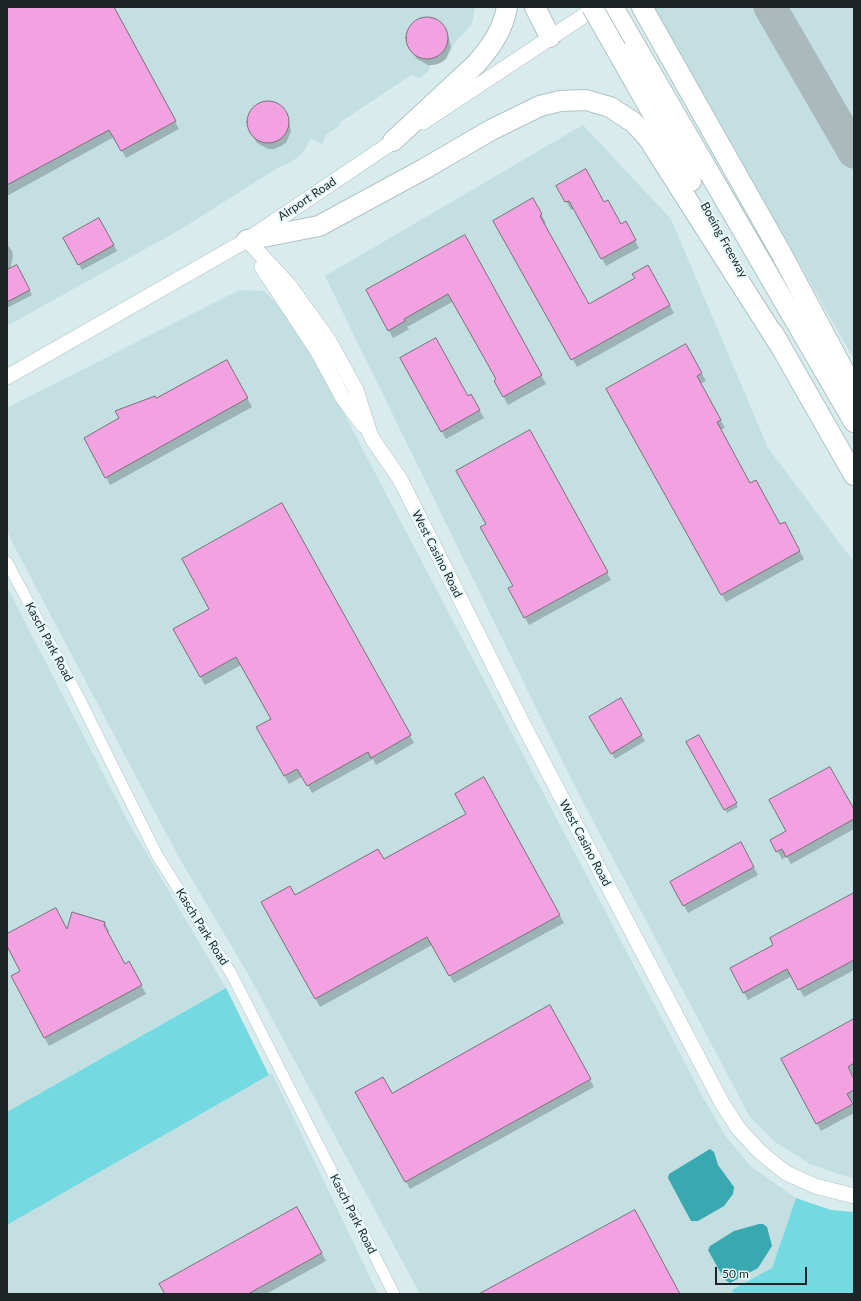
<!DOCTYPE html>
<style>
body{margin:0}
#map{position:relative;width:861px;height:1301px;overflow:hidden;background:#d8ebed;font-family:Lato,sans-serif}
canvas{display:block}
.frame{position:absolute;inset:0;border:8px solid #1d2425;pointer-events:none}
.scale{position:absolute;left:715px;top:1267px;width:92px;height:18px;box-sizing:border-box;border:2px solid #1d2425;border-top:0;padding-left:5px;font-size:12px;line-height:14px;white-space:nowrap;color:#1d2425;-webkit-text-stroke:3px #e5f9fa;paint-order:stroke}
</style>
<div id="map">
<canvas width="861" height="1301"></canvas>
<div class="frame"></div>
<div class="scale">50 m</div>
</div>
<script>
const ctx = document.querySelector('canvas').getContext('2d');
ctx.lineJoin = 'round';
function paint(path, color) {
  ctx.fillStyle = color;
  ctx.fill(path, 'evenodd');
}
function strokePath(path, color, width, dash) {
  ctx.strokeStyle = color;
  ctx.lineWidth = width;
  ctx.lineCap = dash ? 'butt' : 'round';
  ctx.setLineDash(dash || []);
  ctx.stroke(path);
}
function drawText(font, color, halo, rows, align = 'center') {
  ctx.font = font + ' Lato,sans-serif';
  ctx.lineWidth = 4;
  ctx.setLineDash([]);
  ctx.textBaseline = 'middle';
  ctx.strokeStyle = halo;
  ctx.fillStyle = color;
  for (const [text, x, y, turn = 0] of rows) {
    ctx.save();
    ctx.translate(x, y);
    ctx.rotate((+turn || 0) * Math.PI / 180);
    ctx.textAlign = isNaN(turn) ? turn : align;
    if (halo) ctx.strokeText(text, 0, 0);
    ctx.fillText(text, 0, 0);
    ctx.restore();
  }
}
paint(new Path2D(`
 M7,7H475L472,24L453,45L451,52L445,59L437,64L431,65L428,72L419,78L411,75L339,123L340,125L326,135L322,144L311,138L305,149L298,157L289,163L281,166L181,229L7,326Z
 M652,7H854V359Z
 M583,125L671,219L768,448L854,562V1179L810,1164L775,1142L750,1117L572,781L325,276Z
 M239,290L264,291L291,318L319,366L705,1101L725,1135L750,1166L796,1198L763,1294H420L248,974L177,854L11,540L7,530V408Z
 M7,587L127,820L226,988L7,1112Z
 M272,1073L378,1294H7V1225Z`), '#c3dfe1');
paint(new Path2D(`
 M226,988L269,1075L7,1225V1112Z
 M796,1198L831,1210L854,1212V1294H734L732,1290L772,1268Z`), '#74d9e1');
paint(new Path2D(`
 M710,1149L714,1152L718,1165L734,1187L733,1194L724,1206L698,1221H691L668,1178L669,1174Z
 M759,1224H763L767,1227L772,1246L758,1268L730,1283L724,1279L708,1250L710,1246L734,1231Z`), '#38a9b1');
paint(new Path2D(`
 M7,7H113L179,129L126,158L114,137L7,196Z
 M428,18L434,20L440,23L445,28L448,35L451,47L446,59L441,63L434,65H428L417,59L409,47L408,40V34L411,27L415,23L421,19Z
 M268,102L275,104L280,107L285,112L288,118L291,131L286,143L281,146L274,149H268L257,143L249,131L248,124V118L251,111L255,106L261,103Z
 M558,186L604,203L621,225L625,223L639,248L606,266L574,208L571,210Z
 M533,199L546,223L543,224L588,305L636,278L648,266L674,313L577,367L494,221Z
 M99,219L117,251L82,270L64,238Z
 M7,244L12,251L13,256L10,270L17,266L32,295L7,308Z
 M489,281L546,384L508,405L495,381L498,380L454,301L407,327L409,329L393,338L367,291Z
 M686,346L706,381L700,384L725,428L720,430L750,484L780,526L784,523L804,559L726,602L608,389Z
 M401,358L468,397L471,395L484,418L446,439Z
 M227,362L252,407L110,485L106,477L156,399Z
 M529,432L611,580L529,625L509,589L514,586L487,524Z
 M282,505L414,743L376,765L373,759L312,793L303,776L289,784L258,728L272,720L241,665L205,685L174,629L211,609Z
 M620,700L645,741L615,759L591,717Z
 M699,736L738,807L727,813L688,742Z
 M484,779L564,923L454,983L432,945L320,1007L263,902L295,896L384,860L467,814Z
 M854,811V829L791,864L787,857L782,859L771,840Z
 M741,844L758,875L688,913L671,882Z
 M854,894V970L804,997L792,976L748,1000L731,969L775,945Z
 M105,923L109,931L108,934L125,965L129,963L146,994L49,1046L12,977L22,972L7,944V935L68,931Z
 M550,1007L594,1087L410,1189L356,1092L391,1094Z
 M854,1020V1073L851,1075L854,1080V1100L851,1102L854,1108V1113L821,1131L782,1059Z
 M297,1209L326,1261L266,1294H166Z`), '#0003');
strokePath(new Path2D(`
 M770,7L854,152`), '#aababc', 33);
const building = new Path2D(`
 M7,7H114L176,121L121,151L109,130L7,185Z
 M406 38a21 21 0 1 1 42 0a21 21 0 1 1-42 0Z
 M247 122a21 21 0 1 1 42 0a21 21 0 1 1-42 0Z
 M586,169L604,202L608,200L621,224L626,221L636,240L601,259L569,201L565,202L556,186Z
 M533,198L542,214L540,216L589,304L635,278L632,274L648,265L670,305L571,360L493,221Z
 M99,218L114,245L78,265L63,238Z
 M465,235L542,375L503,397L494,381L496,379L448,294L404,319L405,321L388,331L366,290Z
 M17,265L30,290L7,302V270Z
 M436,338L468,396L471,394L480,410L441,432L400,358Z
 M686,344L702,373L697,376L721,420L717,422L750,483L756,480L780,524L785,522L800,551L721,595L606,389Z
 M227,360L248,398L105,478L84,438L119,418L115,411L155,396L156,398Z
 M530,430L608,572L524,618L508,588L513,586L480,527L486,524L456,471Z
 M282,503L411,735L371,758L368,752L307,786L297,769L284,776L256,727L271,719L236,657L200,677L173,629L209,609L182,559Z
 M621,698L642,735L611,754L589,717Z
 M699,735L737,803L724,810L686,742Z
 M830,767L854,809V819L786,857L782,849L776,852L770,840L786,831L769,800Z
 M484,777L560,915L449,976L427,937L315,999L261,902L290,886L295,895L378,849L384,859L466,814L455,794Z
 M741,842L754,867L683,906L670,882Z
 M854,893V960L798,990L787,969L743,993L730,968L773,945L770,938Z
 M56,908L67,929L72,912L105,922L104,925L125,964L129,961L142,985L44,1038L11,976L20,971L7,946V934Z
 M550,1005L591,1079L405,1182L355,1092L383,1077L392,1093Z
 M854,1019V1063L848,1067L854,1079V1090L847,1094L853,1104L816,1124L781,1059Z
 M297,1207L322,1253L248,1294H165L159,1284Z
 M635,1210L680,1294H479Z`);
paint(building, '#f2a2e1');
strokePath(building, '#7d707a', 1);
const street = new Path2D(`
 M7,562L78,696L157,855L232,975L394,1294`);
const secondary = new Path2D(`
 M423,122L597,7
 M247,240L288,284L329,341L356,390L370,434L373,440L400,479L524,726L722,1103L738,1128L760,1152L786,1173L815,1186L854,1196
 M262,267L317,350L343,398L363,425
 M7,377L247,240L403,135`);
const highway = new Path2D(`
 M535,7L550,37
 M613,7L854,422
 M642,7L781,253L854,390
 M616,49L691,181
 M393,141L476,64C491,47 503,30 507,7
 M247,240L319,226L424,169L491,130L540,106L560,101L586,100L610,107L633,122L648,138L779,344
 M773,333L854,475`);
strokePath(street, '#b0c3c4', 12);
strokePath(secondary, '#b0c3c4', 16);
strokePath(highway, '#b0c3c4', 22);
strokePath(street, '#fff', 11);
strokePath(secondary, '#fff', 15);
strokePath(highway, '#fff', 20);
const highwayBridge = new Path2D(`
 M592,7L616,49`);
strokePath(highwayBridge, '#b0c3c4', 22, []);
strokePath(highwayBridge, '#fff', 20);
drawText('12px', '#1d2425', '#e5f9fa', [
 ["Airport Road",307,199,-34],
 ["Boeing Freeway",724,240,61],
 ["West Casino Road",437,554,63],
 ["Kasch Park Road",49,642,62],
 ["West Casino Road",585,843,62],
 ["Kasch Park Road",202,927,58],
 ["Kasch Park Road",353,1214,63]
]);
</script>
